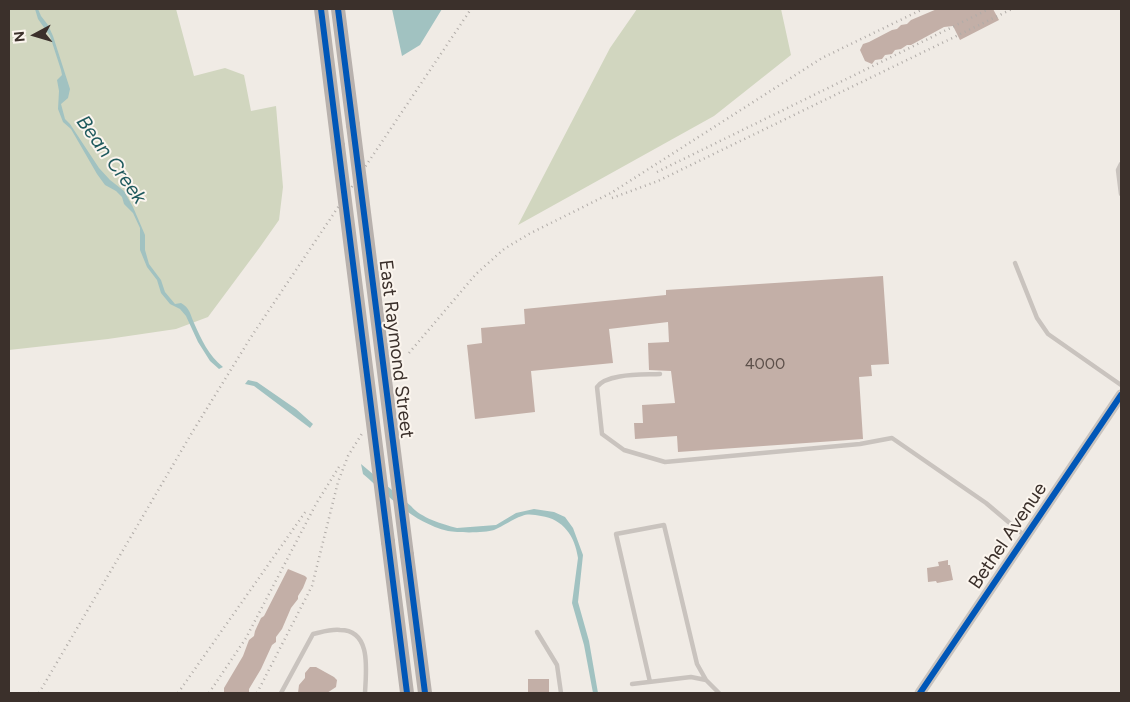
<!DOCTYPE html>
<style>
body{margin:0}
#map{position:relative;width:1130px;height:702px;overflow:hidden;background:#f0ebe5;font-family:Figtree,sans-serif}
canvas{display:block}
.frame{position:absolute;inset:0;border:10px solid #3b302b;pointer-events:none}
.north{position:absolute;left:10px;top:10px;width:50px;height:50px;-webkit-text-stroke:4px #fbf5ee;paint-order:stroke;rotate:264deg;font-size:14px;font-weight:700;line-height:20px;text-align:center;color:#3b302b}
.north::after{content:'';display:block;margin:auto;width:18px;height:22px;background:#3b302b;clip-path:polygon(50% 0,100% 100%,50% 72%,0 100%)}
</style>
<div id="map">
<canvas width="1130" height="702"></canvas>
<div class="frame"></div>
<div class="north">N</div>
</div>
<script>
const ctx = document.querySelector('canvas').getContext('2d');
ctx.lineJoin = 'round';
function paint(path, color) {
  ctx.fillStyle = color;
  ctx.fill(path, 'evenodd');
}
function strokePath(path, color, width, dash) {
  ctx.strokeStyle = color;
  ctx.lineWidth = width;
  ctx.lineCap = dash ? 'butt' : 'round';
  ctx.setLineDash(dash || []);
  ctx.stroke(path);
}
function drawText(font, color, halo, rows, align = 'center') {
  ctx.font = font + ' Figtree,sans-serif';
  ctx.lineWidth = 4;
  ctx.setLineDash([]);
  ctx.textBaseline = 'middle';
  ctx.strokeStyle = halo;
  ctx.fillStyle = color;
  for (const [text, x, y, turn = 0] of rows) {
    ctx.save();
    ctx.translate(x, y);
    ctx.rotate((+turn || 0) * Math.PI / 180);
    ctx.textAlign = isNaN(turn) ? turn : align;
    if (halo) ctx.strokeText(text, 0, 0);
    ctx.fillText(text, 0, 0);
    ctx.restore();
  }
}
paint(new Path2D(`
 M9,9H176L194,76L225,68L244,75L251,111L276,106L283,187L279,220L260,247L208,317L176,329L108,339L9,350Z
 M637,9H781L791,55L714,116L518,225L610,48Z`), '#d1d6bf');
paint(new Path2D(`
 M35,9H38L41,16L48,25L53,36L70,89L68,98L61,104L65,119L70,124L99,168L110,180L124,191L133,207L145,235V250L149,264L161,280L165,292L175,304L181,303C190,308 190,314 194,323C201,339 209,356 223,367L219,369L210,361L198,342L186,316L180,309L170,304L161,293L157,280L147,267L140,250V228L133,213L124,204L122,197L116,191L105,185L97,174L71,129L63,122L58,109L59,91L57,80L62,75L61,70L50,36L38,19Z
 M392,9H442L420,45L402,56Z
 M248,380L257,382L296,409L313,424L310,428L254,386L245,384Z
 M361,464L411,506C421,518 442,524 457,528L496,525L516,513L534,509L554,512L565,517L573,528L583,555L578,602L589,641L598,693H593L584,645L572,603L578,558C575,536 563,519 541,516C535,515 528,513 522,516C512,519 504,526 494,530C485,533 459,533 448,531C412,522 390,497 363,474Z`), '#a1c2c1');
paint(new Path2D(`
 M937,9H993L999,20L960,40L953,26L944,27L911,45H907L901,49L895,50L892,54L885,55L882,59L875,60L872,64L865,61L860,50L863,44L869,42L892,30L897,29L901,25L907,24L911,20Z
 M883,276L889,364L871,365L872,376L859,377L863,439L678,452L677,436L635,439L634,423H643L642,405L675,403L671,371L649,370L648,343L669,342L668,322L609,329L613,363L531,371L535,412L475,419L467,345L482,343L481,328L525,324L524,309L666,295V290Z
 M948,560V565H950L953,580L937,583L936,581L928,582L927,568L939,566L938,562Z
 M288,569L305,576L307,578L303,588L298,596V599L291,608L282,629L276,637V642L272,645L261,669L249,689V693H224V688L243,656L249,640L254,636L255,631L261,618L264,616Z
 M310,667H316L334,677L337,680L336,687L327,693H298L299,685L305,678V673Z
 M528,679H549V693H528Z`), '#c3afa7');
strokePath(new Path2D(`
 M1121,164L1118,170L1121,194
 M1015,263L1037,318L1048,334L1121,385
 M660,374C643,375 607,373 597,387L602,434L624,450L665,462L860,444L892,438L986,503L1025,536
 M537,632L557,665L561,693
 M650,682L616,534L664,525L697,664L706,680
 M632,684L691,677L706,680L719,693
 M281,693L313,634C322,632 331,629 340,630C372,630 366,671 365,693`), '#c9c3be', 4.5);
strokePath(new Path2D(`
 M920,693L1121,395`), '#c9c3be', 11);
strokePath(new Path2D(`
 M321,9L338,146
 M338,9L353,125
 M388,542L407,693
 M407,555L425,693`), '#b8b1ad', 14);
strokePath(new Path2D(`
 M657,172L989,9
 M612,198L658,181L1012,9
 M409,353L476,274L504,249L529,234L611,193L822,58L923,9
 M39,693L193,431L251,337L471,9
 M178,693L306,511
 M209,693L246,638L316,504L339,467
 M257,693L312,586L338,482L348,456L363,432`), '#b1aca8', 2.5, [1, 4]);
strokePath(new Path2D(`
 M353,125L407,555
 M338,146L388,542`), '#b8b1ad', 14);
strokePath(new Path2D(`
 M321,9L407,693
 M338,9L425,693
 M920,693L1121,395`), '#0057b8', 6);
drawText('16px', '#5d504a', null, [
 ["4000",765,364]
]);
drawText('19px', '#3b302b', '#fbf5ee', [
 ["East Raymond Street",396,349,83],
 ["Bethel Avenue",1008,536,-56]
]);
drawText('italic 20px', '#1f5a5e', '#fbf5ee', [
 ["Bean Creek",111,160,54]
]);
</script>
